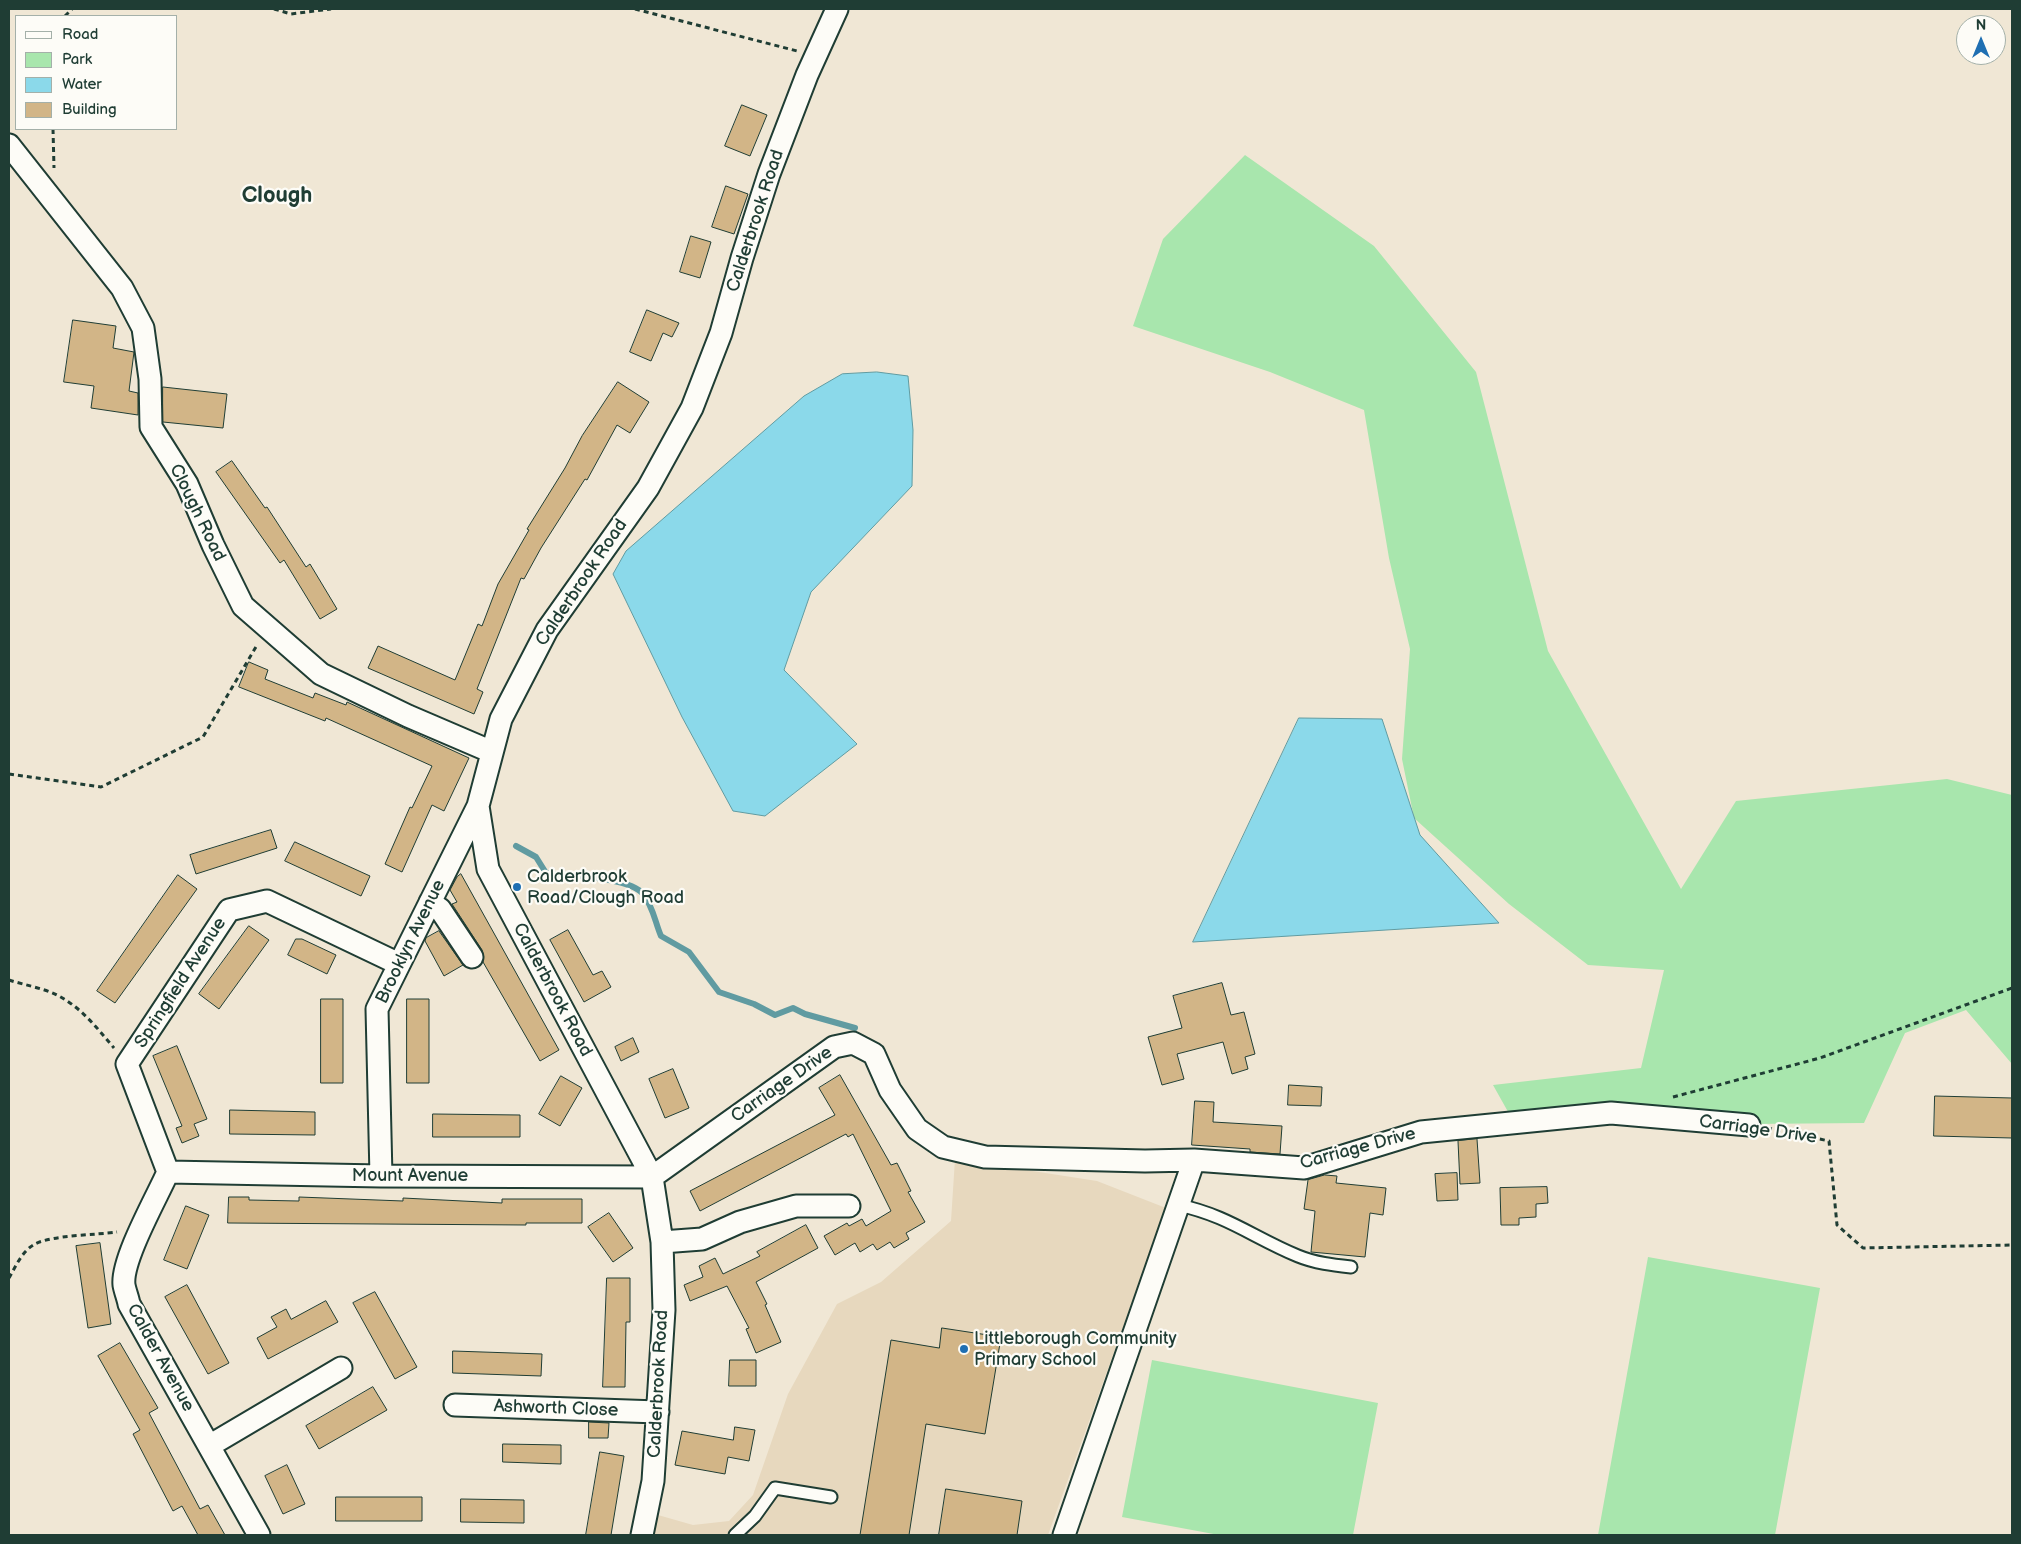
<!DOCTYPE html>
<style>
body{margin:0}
#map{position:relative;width:2021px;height:1544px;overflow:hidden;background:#f0e7d5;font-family:"Balsamiq Sans",sans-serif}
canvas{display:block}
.frame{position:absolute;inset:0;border:10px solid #1f3d34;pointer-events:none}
.legend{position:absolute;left:15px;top:15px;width:162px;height:115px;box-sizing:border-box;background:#fdfcf7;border:1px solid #a4b0a9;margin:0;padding:6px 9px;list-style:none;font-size:15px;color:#1f3d34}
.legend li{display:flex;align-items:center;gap:10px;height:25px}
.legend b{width:25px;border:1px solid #a4b0a9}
.north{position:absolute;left:1956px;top:15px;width:50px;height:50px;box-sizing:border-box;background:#fdfcf7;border:1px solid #a4b0a9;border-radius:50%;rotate:0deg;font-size:14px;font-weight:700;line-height:20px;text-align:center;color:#1f3d34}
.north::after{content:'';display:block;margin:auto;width:18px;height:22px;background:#1f6fb2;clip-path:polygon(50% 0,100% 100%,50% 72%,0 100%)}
</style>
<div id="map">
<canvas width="2021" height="1544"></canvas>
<div class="frame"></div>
<ul class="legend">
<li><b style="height:6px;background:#fdfcf7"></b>Road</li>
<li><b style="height:14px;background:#a8e6ad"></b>Park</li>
<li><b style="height:14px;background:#8bd9ea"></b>Water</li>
<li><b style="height:14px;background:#d2b587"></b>Building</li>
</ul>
<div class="north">N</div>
</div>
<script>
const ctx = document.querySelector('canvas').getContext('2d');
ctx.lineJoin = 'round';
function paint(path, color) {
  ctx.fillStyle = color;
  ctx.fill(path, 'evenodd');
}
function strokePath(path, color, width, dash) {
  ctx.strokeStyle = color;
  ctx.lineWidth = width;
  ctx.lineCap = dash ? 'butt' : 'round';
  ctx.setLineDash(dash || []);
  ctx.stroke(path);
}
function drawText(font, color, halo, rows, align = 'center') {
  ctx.font = font + ' "Balsamiq Sans",sans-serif';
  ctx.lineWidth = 4.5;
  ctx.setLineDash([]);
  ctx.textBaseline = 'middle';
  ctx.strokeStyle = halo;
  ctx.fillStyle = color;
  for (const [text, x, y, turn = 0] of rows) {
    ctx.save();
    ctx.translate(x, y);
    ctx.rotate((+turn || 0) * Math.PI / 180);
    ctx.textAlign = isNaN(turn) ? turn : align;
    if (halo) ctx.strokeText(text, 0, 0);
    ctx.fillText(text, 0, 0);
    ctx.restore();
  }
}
paint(new Path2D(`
 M955,1159L1097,1181L1166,1208L1048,1535H653L658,1515L693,1525L729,1521L753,1495L788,1394L837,1304L881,1282L951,1221Z`), '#e7d8be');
paint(new Path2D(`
 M1245,155L1374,246L1476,372L1548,651L1681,889L1736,801L1947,779L2012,795V1064L1966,1010L1905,1033L1864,1123L1516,1126L1493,1085L1641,1068L1664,970L1588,965L1509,904L1414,818L1402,759L1410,649L1389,558L1364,410L1270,372L1133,326L1163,239Z
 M1648,1257L1820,1288L1775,1535H1598Z
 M1152,1360L1378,1403L1353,1535H1219L1122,1517Z`), '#a8e6ad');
const water = new Path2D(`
 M877,372L908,376L913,430L912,486L811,592L784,670L857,744L765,816L733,811L682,717L613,574L626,551L804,396L842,374Z
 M1299,718L1382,719L1420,835L1499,923L1193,942Z`);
paint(water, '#8bd9ea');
strokePath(water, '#609ba1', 1);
strokePath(new Path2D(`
 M516,846L536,857L546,873C568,876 630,877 643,894C653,906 655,922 661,936L689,952L719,992L754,1004L775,1015L793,1008L805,1014L855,1028`), '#609ba1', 6);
const building = new Path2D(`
 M742,105L767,115L750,156L725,146Z
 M726,186L748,194L734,234L712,227Z
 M691,236L711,242L700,278L680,272Z
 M647,310L679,323L672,337L663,333L651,361L630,352Z
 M73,320L116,326L113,348L134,352L129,391L138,393V415L91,408L94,386L64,382Z
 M618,382L649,402L630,433L617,425L587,480L585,479L541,548L524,579L521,578L477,689L483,692L474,714L368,668L378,646L455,680L478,624L482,626L498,584L529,530L527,529L565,468L582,436Z
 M163,387L227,394L223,428L163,422Z
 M232,461L265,508L267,507L306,567L310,564L337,609L320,619L284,560L280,563L216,472Z
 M249,662L268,670L265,679L313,698L315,693L346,705L347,702L469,758L444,811L432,805L402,872L385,864L410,807L412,808L432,766L326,718L325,721L239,687Z
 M271,830L277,848L196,874L190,855Z
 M295,842L370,876L361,896L285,861Z
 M461,874L559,1050L540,1061L483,962L482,950L452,904L457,902L450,890L457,877Z
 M178,875L197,889L115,1003L97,991Z
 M249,926L269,940L219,1009L199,994Z
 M568,930L593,975L602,971L611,987L584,1002L550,940Z
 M439,931L463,965L444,976L425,941L426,938Z
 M296,939H302L336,955L327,974L288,955Z
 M1222,983L1231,1015L1244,1012L1255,1054L1245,1057L1248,1069L1232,1074L1223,1042L1177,1054L1184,1079L1162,1085L1148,1037L1182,1028L1173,996Z
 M321,999H343V1083H321Z
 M407,999H429V1083H407Z
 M633,1038L639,1052L621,1061L615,1047Z
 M177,1046L207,1119L194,1124L199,1136L182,1143L176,1128L182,1126L153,1056Z
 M673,1069L689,1108L665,1118L649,1079Z
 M840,1075L891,1165L897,1163L911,1191L908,1192L925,1222L906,1233L909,1239L894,1248L890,1242L877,1250L873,1244L860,1252L855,1243L835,1255L824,1236L847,1223L849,1226L862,1219L866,1226L891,1211L853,1134L848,1137L846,1134L700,1211L690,1191L835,1115L819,1088Z
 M561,1076L582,1088L560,1126L539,1114Z
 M1289,1085L1322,1087L1321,1106L1288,1105Z
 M1935,1096L2012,1098V1138L1934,1136Z
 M1195,1101L1214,1102L1213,1122L1282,1126L1280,1154L1250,1152V1149L1192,1145Z
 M230,1110L315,1112V1135L230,1134Z
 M433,1114L520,1115V1137H433Z
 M1477,1139L1480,1183L1460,1184L1458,1141Z
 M1457,1173L1458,1200L1437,1201L1435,1174Z
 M1325,1175L1337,1176L1336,1183L1386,1188L1383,1215L1370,1213L1365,1257L1311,1252L1315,1211L1304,1209L1308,1180Z
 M1547,1187L1548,1203L1536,1204V1217L1519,1218V1225H1501L1500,1188Z
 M229,1197H249V1200L299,1201V1197L403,1201V1198L502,1203V1199H582V1223H526V1225L228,1223Z
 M186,1206L209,1215L187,1269L164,1260Z
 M609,1213L633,1248L613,1262L588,1227Z
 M806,1225L818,1248L756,1282L767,1304L765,1305L781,1342L756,1353L746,1329L749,1328L727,1286L690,1301L684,1285L703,1277L699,1266L715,1258L723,1274L760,1256L757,1252Z
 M100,1243L111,1324L88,1328L76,1246Z
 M607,1278H630V1322H626L625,1387H603Z
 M187,1285L229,1363L208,1374L165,1297Z
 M375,1292L417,1367L395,1379L353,1303Z
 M326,1301L338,1322L268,1359L257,1338L277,1327L271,1317L286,1309L291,1319Z
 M942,1328L1001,1337L985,1434L926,1424L909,1535H860L891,1340L939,1348Z
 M120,1343L158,1408L149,1413L200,1509L208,1505L225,1535H198L182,1506L173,1511L133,1434L140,1430L98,1356Z
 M453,1351L542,1354L541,1376L453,1373Z
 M730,1360H756V1386H729Z
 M373,1387L387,1410L319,1449L306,1426Z
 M589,1422L609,1423L608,1438H589Z
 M735,1427L755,1430L749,1461L728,1457L725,1474L675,1465L682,1431L733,1440Z
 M503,1444L561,1445V1464L503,1462Z
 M600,1452L624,1456L611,1535H586Z
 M287,1465L305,1504L283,1514L265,1476Z
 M946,1489L1022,1501L1017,1535H939Z
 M336,1497H422V1521H336Z
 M461,1499L524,1500V1523L461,1522Z`);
paint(building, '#d2b587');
strokePath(building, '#1f3d34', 1);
const service = new Path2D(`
 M1178,1205C1227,1215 1254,1238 1298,1256C1315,1263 1333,1265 1351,1267
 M735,1535L755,1516L775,1488L831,1497`);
const minor = new Path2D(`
 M9,145L122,288L143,328L150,379L151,427L187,484L213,545L243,606L321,674L408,716L492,752
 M430,902L440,909L472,957
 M168,1172L127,1064L229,910L267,901L399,964
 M168,1172L381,1176L652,1177
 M168,1172C157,1197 121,1260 124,1285C125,1291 128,1298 129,1304L259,1535
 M381,1176L377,1009L478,806
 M652,1177L834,1047L853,1043L874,1054L890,1090L917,1129L943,1147L985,1157L1145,1161L1194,1160L1304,1168L1421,1132L1611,1113L1749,1125
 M662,1242L702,1239L740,1222L796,1206H849
 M455,1405L658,1412
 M209,1446L341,1368
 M642,1535L653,1481L664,1310L662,1242L652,1177L488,869L478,806L501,719L547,630L648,488L692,408L721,333L742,258L769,174L807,75L837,9
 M1064,1535L1194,1160`);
strokePath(service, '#1f3d34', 15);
strokePath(minor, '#1f3d34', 25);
strokePath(new Path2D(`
 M274,9L291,14L331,9
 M635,9L797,51
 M65,16L72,9
 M53,129L54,168
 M9,774L101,787L203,737L257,645
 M9,980C24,985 43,988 57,995C82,1008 97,1028 114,1048
 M1673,1097L1820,1058L2012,988
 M1767,1128L1829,1141L1837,1225L1863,1248L2012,1245
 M9,1278C16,1266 22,1251 35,1244C52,1235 97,1235 117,1232`), '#1f3d34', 3, [5, 4]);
strokePath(service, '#fdfcf7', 11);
strokePath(minor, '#fdfcf7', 21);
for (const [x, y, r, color] of [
 [517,887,5,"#1f6fb2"],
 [964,1349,5,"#1f6fb2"]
]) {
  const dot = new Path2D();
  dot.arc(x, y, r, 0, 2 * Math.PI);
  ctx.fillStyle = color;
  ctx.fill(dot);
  strokePath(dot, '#fdfcf7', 2);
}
drawText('18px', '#1f3d34', '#fdfcf7', [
 ["Calderbrook Road",756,221,-72],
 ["Clough Road",197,513,64],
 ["Calderbrook Road",582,583,-56],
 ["Brooklyn Avenue",411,942,-64],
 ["Springfield Avenue",181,983,-57],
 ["Calderbrook Road",552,990,62],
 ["Carriage Drive",782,1085,-35],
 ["Carriage Drive",1758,1130,8],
 ["Carriage Drive",1358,1149,-15],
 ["Mount Avenue",410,1176],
 ["Calder Avenue",160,1358,61],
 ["Calderbrook Road",659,1384,-87],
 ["Ashworth Close",556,1409,2]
]);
drawText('18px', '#1f3d34', '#fdfcf7', [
 ["Calderbrook",527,877],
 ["Road/Clough Road",527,898],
 ["Littleborough Community",974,1339],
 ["Primary School",974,1360]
], 'left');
drawText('bold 22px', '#1f3d34', '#fdfcf7', [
 ["Clough",277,196]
]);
</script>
